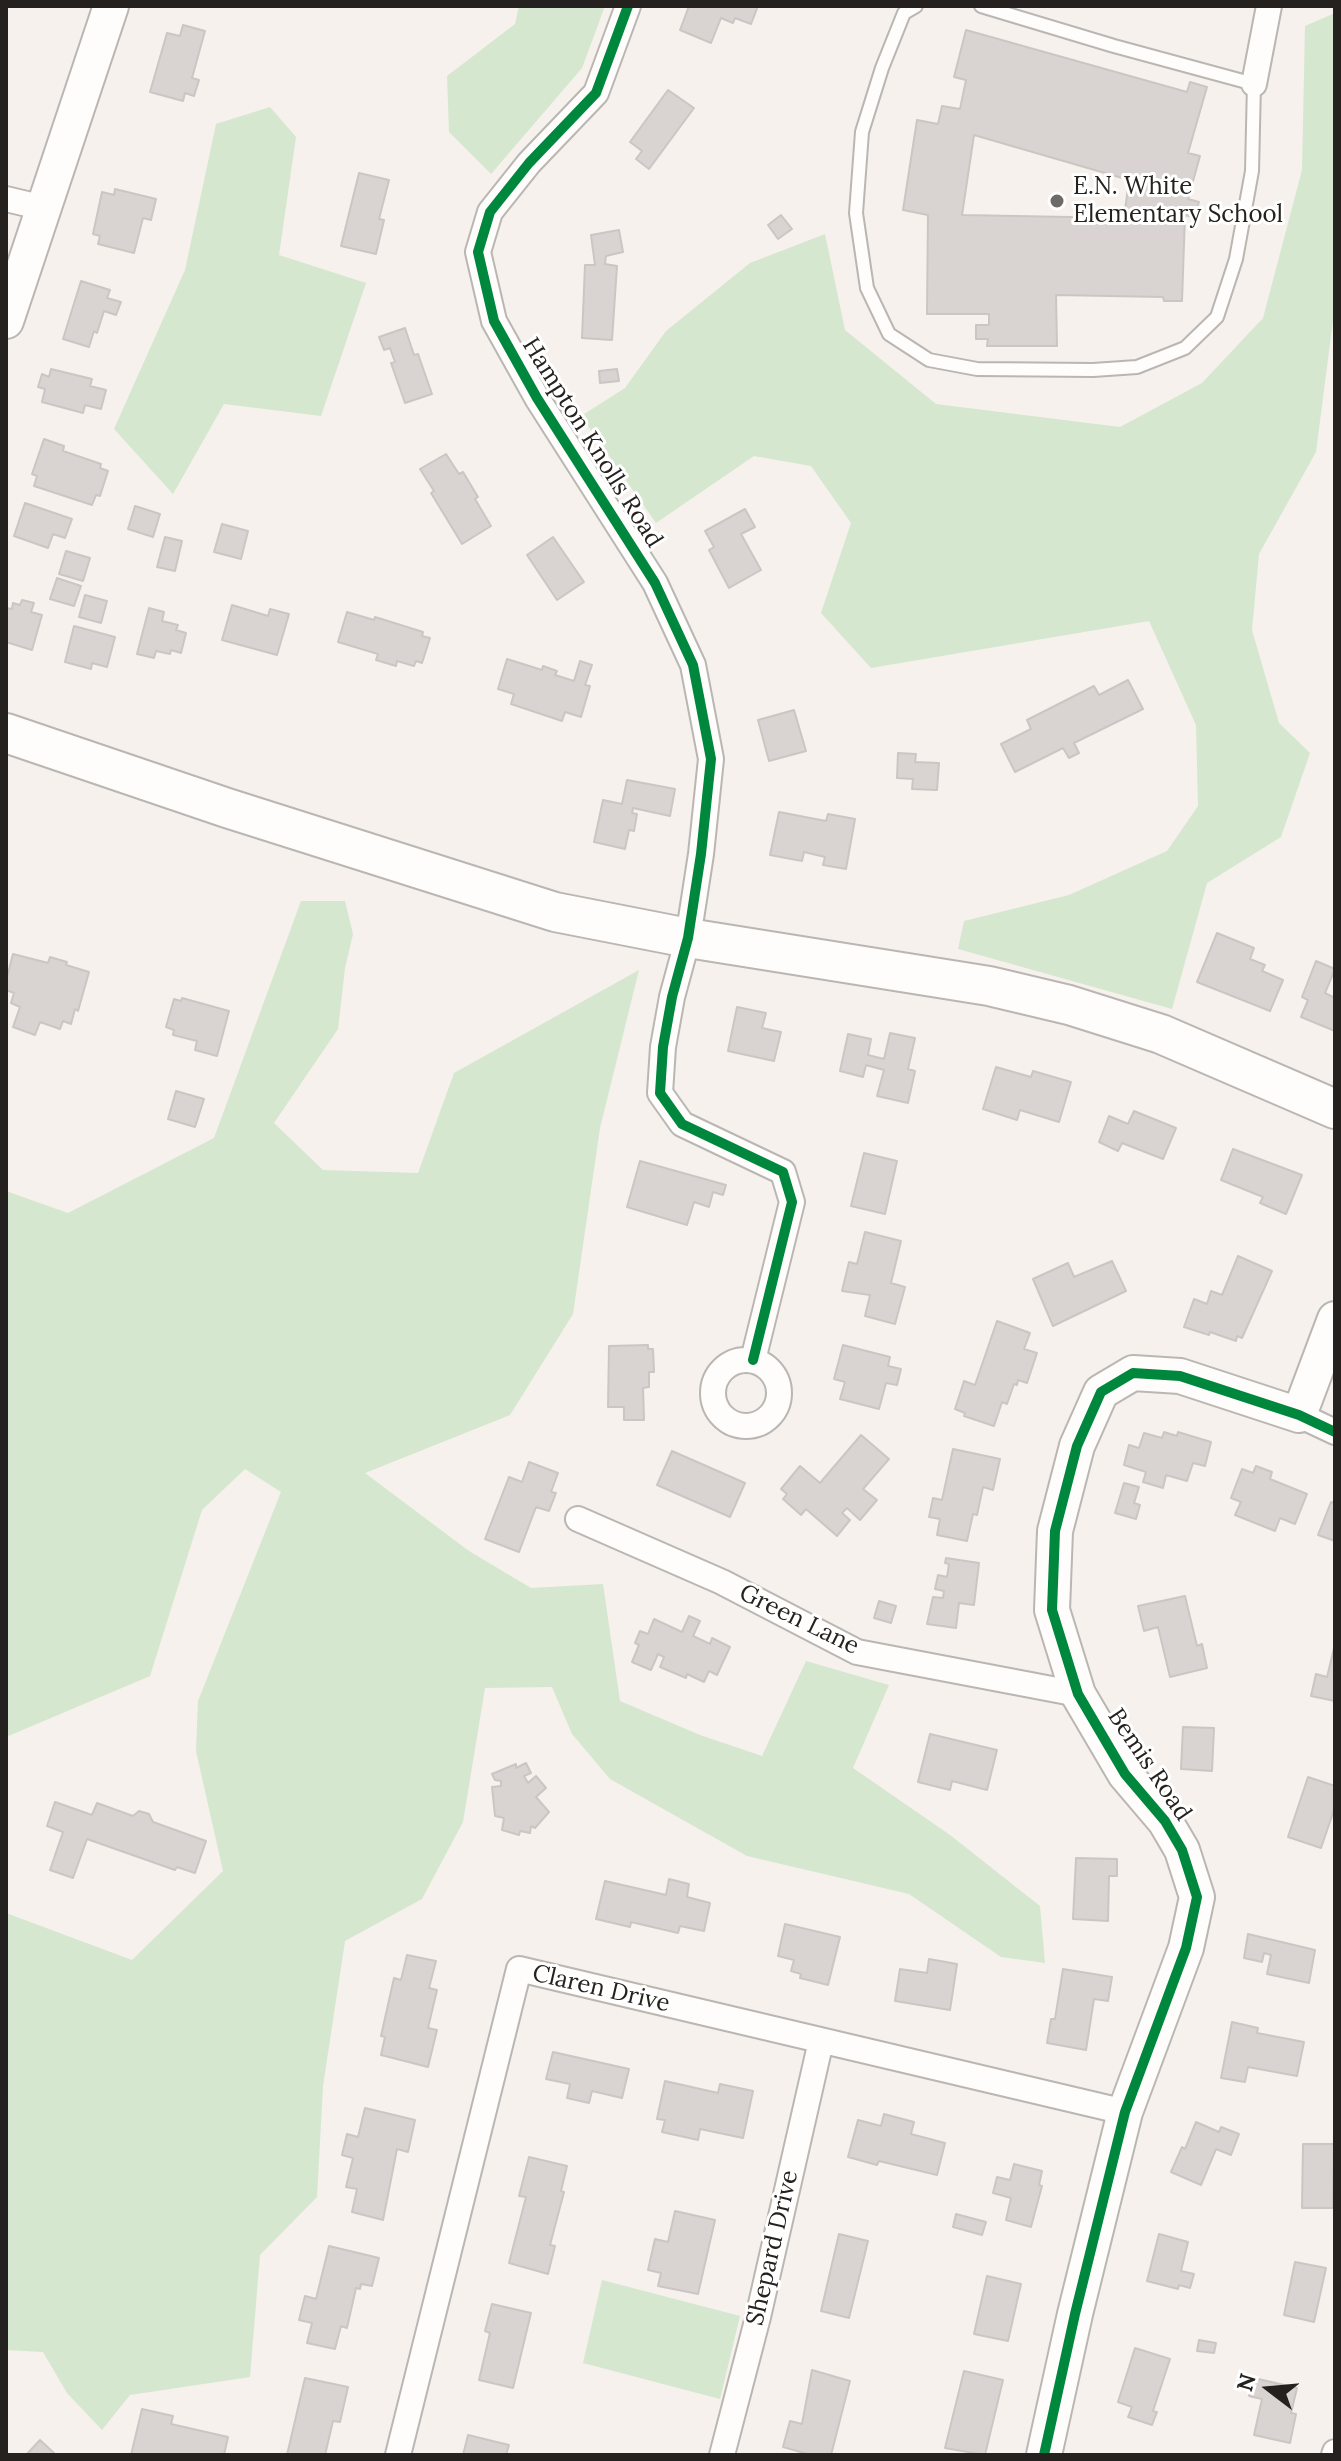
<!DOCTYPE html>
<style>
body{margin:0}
#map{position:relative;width:1341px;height:2461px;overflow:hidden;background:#f6f1ec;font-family:Lora,serif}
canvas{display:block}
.frame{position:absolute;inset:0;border:8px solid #24211e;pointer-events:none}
.north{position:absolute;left:1229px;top:2349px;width:80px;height:80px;-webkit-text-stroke:6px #fff;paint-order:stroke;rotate:286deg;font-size:22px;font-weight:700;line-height:32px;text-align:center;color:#24211e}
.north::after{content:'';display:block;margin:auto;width:28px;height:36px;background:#24211e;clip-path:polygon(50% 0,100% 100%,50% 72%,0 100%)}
</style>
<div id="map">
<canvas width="1341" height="2461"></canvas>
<div class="frame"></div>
<div class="north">N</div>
</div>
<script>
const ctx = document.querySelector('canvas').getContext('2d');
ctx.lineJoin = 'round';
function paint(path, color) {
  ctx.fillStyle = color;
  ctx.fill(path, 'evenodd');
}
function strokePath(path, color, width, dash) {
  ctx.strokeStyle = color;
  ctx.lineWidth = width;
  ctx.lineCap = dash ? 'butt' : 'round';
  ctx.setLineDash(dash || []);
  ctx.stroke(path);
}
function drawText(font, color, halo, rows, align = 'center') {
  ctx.font = font + ' Lora,serif';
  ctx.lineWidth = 6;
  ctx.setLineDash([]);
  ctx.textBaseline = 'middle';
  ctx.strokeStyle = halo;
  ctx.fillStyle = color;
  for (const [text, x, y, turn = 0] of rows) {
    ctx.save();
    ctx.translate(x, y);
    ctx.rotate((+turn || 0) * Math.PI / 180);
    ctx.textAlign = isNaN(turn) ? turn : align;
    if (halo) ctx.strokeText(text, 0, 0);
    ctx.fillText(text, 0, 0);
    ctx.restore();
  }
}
paint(new Path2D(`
 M519,6H605L582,68L491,174L449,132L447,76L515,24Z
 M1335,13V305L1316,452L1259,554L1252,630L1279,723L1310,753L1281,837L1207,883L1172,1009L958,949L964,921L1069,895L1167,851L1198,806L1196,725L1149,621L871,668L821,613L851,523L811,466L754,456L656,523L581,416L625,388L666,331L750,263L825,234L845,330L936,404L1120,427L1202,383L1263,318L1302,170L1305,26Z
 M270,107L296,137L279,255L366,283L321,416L224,404L173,494L114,429L185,270L216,124Z
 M301,901H345L353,934L345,968L338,1029L274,1123L323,1170L418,1173L454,1073L639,970L600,1128L573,1314L510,1415L365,1473L469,1551L531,1588L603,1584L620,1701L700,1735L762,1756L806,1661L889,1685L853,1768L950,1835L1040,1906L1045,1963L1001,1957L909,1894L747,1856L610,1779L572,1734L552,1687L485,1688L463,1822L422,1899L345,1941L323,2086L317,2197L260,2255L250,2377L130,2395L102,2430L67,2393L43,2352L6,2350V1913L132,1960L223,1871L196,1751L198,1701L281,1492L245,1469L202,1510L150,1676L6,1737V1191L68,1213L214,1138Z
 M602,2280L740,2316L720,2399L583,2363Z`), '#d5e7cf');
const building = new Path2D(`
 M689,6H758L751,24L735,18L733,23L721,18L711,43L680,30Z
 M183,25L205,31L192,78L199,80L194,96L185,93L183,101L150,92L167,33L180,36Z
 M966,30L1187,92L1190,82L1207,87L1188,153L1200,156L1188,199L1199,202L1194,218L1185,215L1182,301H1164L1163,297L1056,295L1057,346H987L988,339H976V325H989V314H927L928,215L903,210L917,120L938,124L942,106L960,109L966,80L954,77ZM974,135L1129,180L1124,218L962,215Z
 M668,90L694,108L649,169L636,159L642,151L630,142Z
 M359,173L389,180L379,219L384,220L376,254L341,246Z
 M115,189L156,199L151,220L143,218L134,253L98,244L100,236L93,234L102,192L114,195Z
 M781,215L792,229L778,239L768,225Z
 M619,230L623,252L606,256L605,264L617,266L612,340L582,338L585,265H595L591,235Z
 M81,281L110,290L107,298L121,302L116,315L104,311L97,333L94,331L89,347L63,339Z
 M405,328L414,355L418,354L432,394L405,403L391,363L395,362L390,348L384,350L379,337Z
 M51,369L92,379L90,386L106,390L101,409L85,405L83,413L42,402L45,389L38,387L42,374L49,377Z
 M617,369L619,381L600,383L599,371Z
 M44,439L64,446L63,451L101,464L100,468L108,471L100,496L96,495L92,505L34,486L37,476L32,474Z
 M446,454L459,474L463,472L478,497L475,499L491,526L462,544L431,493L434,491L420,469Z
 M25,503L72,519L65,538L53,534L48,548L14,536Z
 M135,506L160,514L153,537L128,529Z
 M745,509L755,527L741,534L761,570L729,588L709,550L714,547L705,531Z
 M222,524L248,531L241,559L214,552Z
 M165,537L182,541L175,571L157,567Z
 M553,537L584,582L557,600L527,555Z
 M66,551L90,558L83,581L59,574Z
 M57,578L81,586L74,606L50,599Z
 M85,595L107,601L101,623L79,617Z
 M22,600L34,603L31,612L42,615L32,650L6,642V608L12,609L13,603L20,605Z
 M232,605L268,616L270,609L289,614L277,655L222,640Z
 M149,608L164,612L162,621L178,625L176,630L186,633L181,653L171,650L170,654L156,651L154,658L137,654Z
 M347,612L374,620L375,617L423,632L422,636L430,638L422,663L416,661L414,666L397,661L396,666L376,660L378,654L338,642Z
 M74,626L115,637L107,667L92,663L91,669L65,662Z
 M507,659L542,670L543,666L557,671L555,675L574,681L580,661L592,665L585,685L590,686L581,717L565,712L562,721L511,704L514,694L498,689Z
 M1128,680L1143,709L1074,743L1079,753L1069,758L1063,748L1015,772L1001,744L1031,729L1027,720L1094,686L1099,695Z
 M794,710L806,751L769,761L758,720Z
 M898,753L916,754L915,762L939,763L937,790L912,789L913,779L897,778Z
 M627,780L675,789L670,816L633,808L632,813L637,814L634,831L629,830L625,849L594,842L603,800L622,804Z
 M779,812L826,821L828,814L855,819L846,869L823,865L825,857L804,852L802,861L770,855Z
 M1217,933L1254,948L1250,959L1265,965L1262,971L1283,980L1270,1011L1197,982Z
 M13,954L48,963L50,957L67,962L66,965L89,972L78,1011L75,1009L71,1024L63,1021L60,1029L40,1022L35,1035L13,1027L20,1007L11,1003L14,993L6,990V981Z
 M1316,961L1335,969L1325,993L1335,998V1031L1301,1017L1308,1000L1302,997Z
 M182,998L229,1011L217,1056L195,1050L197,1041L173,1035L174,1030L166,1027L174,999L181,1001Z
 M737,1007L766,1013L762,1028L781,1032L774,1061L728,1051Z
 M890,1033L915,1038L908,1069L915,1071L908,1103L877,1096L884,1070L866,1065L863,1077L840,1071L848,1034L871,1039L868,1055L884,1059Z
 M996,1067L1031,1077L1033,1071L1071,1082L1059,1122L1020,1110L1017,1120L983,1109Z
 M176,1091L204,1099L195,1127L168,1119Z
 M1134,1111L1176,1128L1163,1159L1122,1143L1118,1151L1099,1142L1109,1116L1128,1124Z
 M1233,1149L1302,1175L1286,1214L1260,1203L1263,1197L1221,1180Z
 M864,1153L897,1161L885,1214L851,1206Z
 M640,1161L726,1185L723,1195L713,1192L709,1207L694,1202L687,1225L627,1207Z
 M865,1232L901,1241L891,1283L905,1287L895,1324L865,1316L870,1295L842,1291L849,1262L857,1264Z
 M1238,1256L1272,1271L1242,1338L1237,1336L1236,1341L1210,1332L1209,1335L1184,1327L1194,1299L1207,1304L1211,1291L1222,1295Z
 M1112,1261L1126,1291L1053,1326L1033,1279L1068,1263L1074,1277Z
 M997,1321L1030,1333L1024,1349L1037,1353L1027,1383L1018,1380L1017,1385L1014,1384L1007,1404L1002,1402L994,1426L964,1416L965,1413L955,1409L964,1381L975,1385Z
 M648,1345V1349H653L654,1372H649V1387L643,1388L644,1420H624V1407H608L609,1346Z
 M843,1345L890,1357L888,1366L901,1369L897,1385L886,1383L879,1409L840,1399L845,1382L834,1379Z
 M1164,1432L1177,1436L1178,1432L1211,1442L1205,1466L1193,1463L1187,1481L1166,1475L1163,1488L1143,1482L1146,1472L1124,1465L1129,1445L1139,1448L1144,1433L1162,1438Z
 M861,1435L889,1459L863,1489L877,1500L860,1520L847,1508L842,1513L850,1520L837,1536L806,1509L801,1515L783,1499L787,1494L781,1489L800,1466L820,1483Z
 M953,1449L1000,1459L993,1490L983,1487L977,1515L973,1514L967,1541L937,1535L940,1519L929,1517L933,1498L942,1500Z
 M672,1451L745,1483L730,1517L657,1485Z
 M529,1462L558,1473L551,1492L556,1493L549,1511L536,1507L519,1552L485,1539L509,1477L522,1482Z
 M1256,1466L1272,1472L1270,1479L1307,1494L1295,1524L1280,1518L1275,1531L1235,1515L1241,1502L1231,1498L1242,1469L1253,1473Z
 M1124,1483L1139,1487L1134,1503L1140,1505L1136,1519L1115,1513Z
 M1331,1502L1335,1503V1541L1318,1535Z
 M946,1558L979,1563L974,1605L959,1603L956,1628L927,1624L933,1597L943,1598L944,1591L935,1589L938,1575L947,1577L949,1564L945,1563Z
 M1185,1596L1197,1646L1202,1644L1207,1668L1170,1677L1158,1627L1144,1631L1138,1606Z
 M879,1601L896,1606L891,1623L874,1618Z
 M689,1616L700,1621L693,1636L710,1644L712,1638L730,1647L717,1675L709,1671L704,1682L687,1674L686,1678L660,1667L664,1657L658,1654L651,1670L632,1662L639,1645L635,1643L640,1631L648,1634L654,1619L682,1632Z
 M1335,1644V1701L1311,1696L1316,1674L1327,1677Z
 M1183,1727L1214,1728L1212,1771L1181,1769Z
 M930,1734L997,1750L987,1790L952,1781L950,1790L918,1782Z
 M526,1763L531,1773L524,1776L528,1783L536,1776L546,1788L536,1797L549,1812L535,1828L531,1826L530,1833L520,1831L519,1835L502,1830L504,1818L495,1816L492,1787L501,1786V1781L495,1780L492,1774L516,1764V1768Z
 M1308,1777L1335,1786V1807L1321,1848L1288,1837Z
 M55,1802L92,1815L97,1803L133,1816L139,1811L149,1814L153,1822L206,1841L195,1873L177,1867L175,1870L87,1839L73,1878L50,1870L63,1832L47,1826Z
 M1076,1858L1117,1859V1876H1109L1108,1921L1073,1919Z
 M669,1879L689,1884L687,1897L710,1903L704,1931L680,1926L678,1933L631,1922L630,1927L596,1919L605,1881L666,1895Z
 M785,1924L840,1937L828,1985L800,1978L801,1974L791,1971L794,1960L778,1956Z
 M1248,1934L1315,1950L1309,1983L1267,1974L1271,1955L1264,1953L1262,1962L1244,1958Z
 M407,1955L436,1961L429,1988L437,1990L428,2028L437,2030L428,2067L381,2055L385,2037L381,2036L394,1978L401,1980Z
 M929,1959L957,1964L950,2010L895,2001L900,1969L927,1973Z
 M1063,1969L1112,1977L1108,2001L1094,1999L1086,2050L1047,2043L1051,2019H1055Z
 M1232,2022L1258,2028L1257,2033L1304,2042L1297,2076L1248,2067L1245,2082L1221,2078Z
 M553,2052L629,2069L622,2098L592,2091L589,2103L567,2098L570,2084L546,2079Z
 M665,2081L718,2093L720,2084L753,2091L743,2138L700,2129L698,2140L662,2132L665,2120L657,2119Z
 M365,2108L415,2120L408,2152L397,2149L383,2220L352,2212L357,2189L346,2187L353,2158L342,2155L347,2134L358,2137Z
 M884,2114L914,2122L911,2134L945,2143L937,2175L879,2161L877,2165L848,2157L858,2120L881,2126Z
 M1196,2122L1219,2132L1221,2127L1239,2134L1231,2155L1216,2149L1201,2185L1171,2172L1182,2147L1185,2149Z
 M1303,2144H1334L1333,2208H1302Z
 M529,2157L567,2166L561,2191L564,2192L550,2245L555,2246L548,2274L509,2263L526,2197L519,2196Z
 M1014,2164L1042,2171L1039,2185L1042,2186L1031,2227L1006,2220L1011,2198L993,2193L997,2177L1010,2180Z
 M675,2211L715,2220L698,2294L658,2286L661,2273L648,2270L655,2239L668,2242Z
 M956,2214L986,2222L982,2235L953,2227Z
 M839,2234L868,2241L849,2318L821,2311Z
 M1159,2234L1188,2242L1181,2271L1194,2274L1190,2288L1179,2285L1178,2289L1147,2281Z
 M329,2246L379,2258L372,2286L361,2284L360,2289L356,2288L347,2328L341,2326L335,2349L307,2343L312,2323L299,2320L305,2296L316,2299Z
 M1295,2262L1326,2268L1314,2322L1284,2315Z
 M987,2276L1021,2284L1008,2341L974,2334Z
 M492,2304L531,2313L513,2388L479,2380L490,2333L485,2331Z
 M1199,2340L1216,2343L1214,2353L1197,2351Z
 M1135,2348L1170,2359L1153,2411L1157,2412L1152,2425L1128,2417L1132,2407L1118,2402Z
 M812,2370L850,2381L831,2455H811L783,2447L790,2421L802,2424Z
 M964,2371L1003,2380L985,2455L945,2448Z
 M305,2378L348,2387L340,2422L333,2421L325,2455H287Z
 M1254,2378L1297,2388L1291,2413L1296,2414L1290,2443L1254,2435L1262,2399L1249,2396Z
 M142,2409L173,2416L171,2424L228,2437L224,2455H131Z
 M468,2435L509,2445L506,2455H463Z
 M40,2440L56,2455H26Z`);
paint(building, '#d9d4d2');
strokePath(building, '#cbc6c3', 2);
const lane = new Path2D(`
 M916,6L904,13L882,68L862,132L856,213L867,288L889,334L929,360L977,369L1093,370L1137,367L1185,348L1217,317L1236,259L1252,171L1254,84L1114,46L981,6`);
const street = new Path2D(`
 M628,6L596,93L529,163L490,212L478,252L494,321L537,398L655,583L693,665L711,759L701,854L688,938L672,997L663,1047L660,1093L682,1124L783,1172L792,1202L753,1360
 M1254,84L1269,6
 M6,199L44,208
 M713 1393a33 33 0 1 1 66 0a33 33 0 1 1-66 0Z
 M1299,1415L1335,1432
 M578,1519L722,1582L857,1652L1078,1694
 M398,2455L519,1969L1125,2112
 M722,2455L758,2317L821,2041
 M1334,2455L1335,2452`);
const secondary = new Path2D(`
 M6,321L111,6
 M1044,2455L1075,2314L1125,2112L1186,1948L1197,1897L1182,1850L1165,1821L1125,1774L1078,1694L1052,1610L1055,1531L1077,1446L1101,1392L1133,1373L1180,1376L1299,1415L1335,1319`);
const primary = new Path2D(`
 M6,733L227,808L555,912L688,938L989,986L1069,1005L1161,1034L1335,1109`);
strokePath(lane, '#bab6b2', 16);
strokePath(street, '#bab6b2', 28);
strokePath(secondary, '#bab6b2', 38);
strokePath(primary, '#bab6b2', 42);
strokePath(lane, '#fefdfc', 12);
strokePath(street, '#fefdfc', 24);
strokePath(secondary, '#fefdfc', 34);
strokePath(primary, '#fefdfc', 38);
strokePath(new Path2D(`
 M628,6L596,93L529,163L490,212L478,252L494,321L537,398L655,583L693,665L711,759L701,854L688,938L672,997L663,1047L660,1093L682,1124L783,1172L792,1202L753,1360
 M1044,2455L1075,2314L1125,2112L1186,1948L1197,1897L1182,1850L1165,1821L1125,1774L1078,1694L1052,1610L1055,1531L1077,1446L1101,1392L1133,1373L1180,1376L1299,1415L1335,1432`), '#00873e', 10);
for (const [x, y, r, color] of [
 [1057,201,8,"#6e6a66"]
]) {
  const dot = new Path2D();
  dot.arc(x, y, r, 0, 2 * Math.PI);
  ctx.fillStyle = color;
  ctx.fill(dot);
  strokePath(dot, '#fff', 3);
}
drawText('24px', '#24211e', '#fff', [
 ["E.N. White",1073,187],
 ["Elementary School",1073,215]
], 'left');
drawText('24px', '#24211e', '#fff', [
 ["Hampton Knolls Road",592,443,58],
 ["Green Lane",799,1620,26],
 ["Bemis Road",1149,1765,56],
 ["Claren Drive",601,1989,13],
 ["Shepard Drive",773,2248,-77]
]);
</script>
